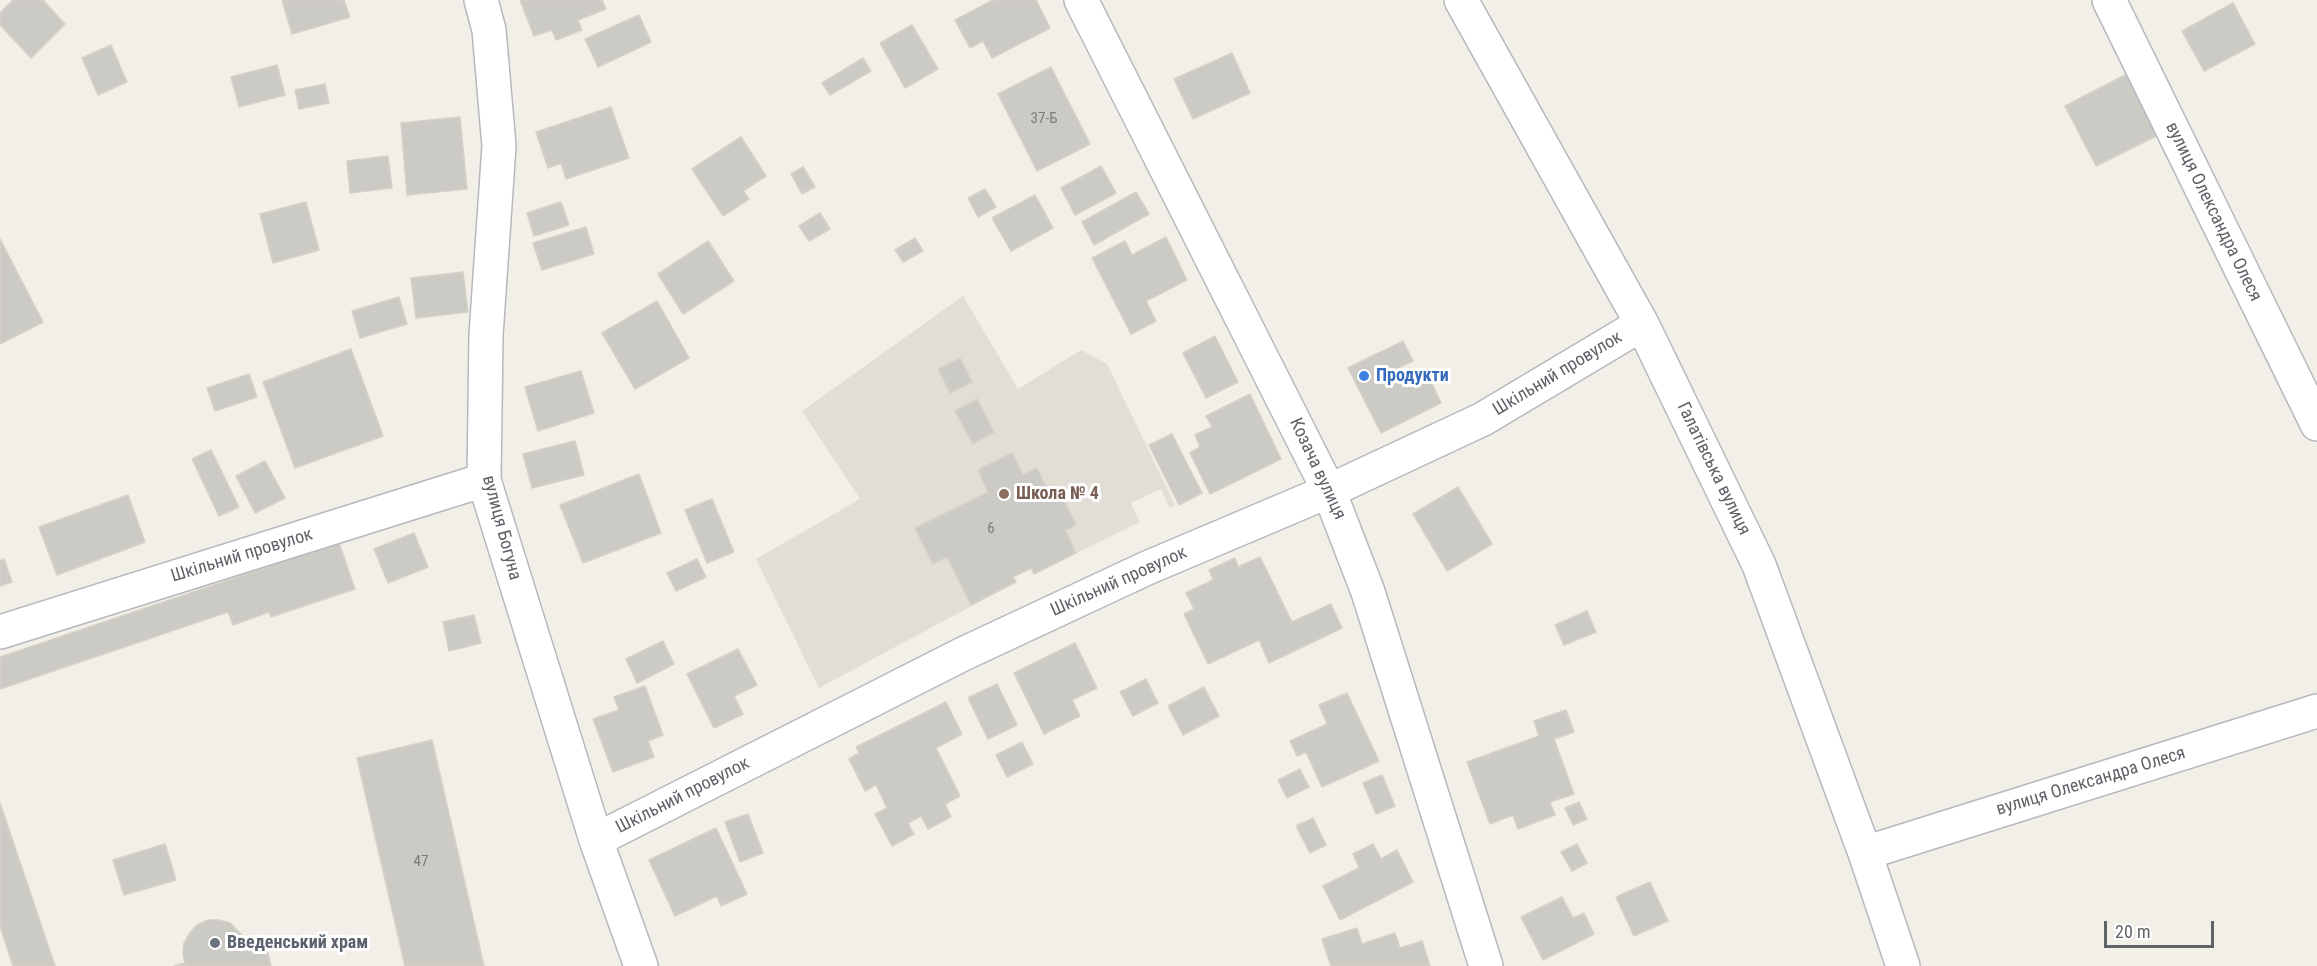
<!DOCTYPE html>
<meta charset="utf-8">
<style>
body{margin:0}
#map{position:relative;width:2317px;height:966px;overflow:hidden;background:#f1efe8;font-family:"Roboto Condensed",sans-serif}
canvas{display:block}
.scale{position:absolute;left:2104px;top:921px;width:110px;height:27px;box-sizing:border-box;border:3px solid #5f6368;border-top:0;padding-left:8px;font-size:18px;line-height:21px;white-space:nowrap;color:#5f6368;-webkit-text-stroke:4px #fff;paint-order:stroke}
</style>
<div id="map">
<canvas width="2317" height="966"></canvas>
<div class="scale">20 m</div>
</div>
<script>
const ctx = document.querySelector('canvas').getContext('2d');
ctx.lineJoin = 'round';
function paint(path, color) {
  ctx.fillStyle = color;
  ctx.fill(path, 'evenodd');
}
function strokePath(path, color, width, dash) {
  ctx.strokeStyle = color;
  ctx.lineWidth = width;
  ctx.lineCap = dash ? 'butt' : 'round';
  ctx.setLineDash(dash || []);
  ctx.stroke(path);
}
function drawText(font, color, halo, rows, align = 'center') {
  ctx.font = font + ' "Roboto Condensed",sans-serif';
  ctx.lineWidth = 6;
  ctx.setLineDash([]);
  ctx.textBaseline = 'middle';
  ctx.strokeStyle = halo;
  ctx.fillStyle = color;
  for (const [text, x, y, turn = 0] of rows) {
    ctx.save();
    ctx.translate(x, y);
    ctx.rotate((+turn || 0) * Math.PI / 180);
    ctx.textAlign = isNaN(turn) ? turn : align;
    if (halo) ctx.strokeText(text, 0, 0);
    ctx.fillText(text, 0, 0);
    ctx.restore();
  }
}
paint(new Path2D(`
 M963,296L1018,389L1081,350L1107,364L1175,505L1170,508L1161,489L1131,503L1140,522L1034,574L1031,568L1013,577L1016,582L819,688L756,559L860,499L802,411Z`), '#e1ded6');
const building = new Path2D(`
 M13,0H43L65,24L31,58L0,25V13Z
 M282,0H344L350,17L292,34Z
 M520,0H602L606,9L578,20L582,30L556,40L552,30L534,36Z
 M993,0H1036L1050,28L992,58L983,41L970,48L955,20Z
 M2233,3L2255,44L2204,71L2182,31Z
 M639,15L651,42L598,67L585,39Z
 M912,25L938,69L905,88L880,43Z
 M111,45L127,82L98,95L82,58Z
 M1232,53L1250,93L1193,119L1174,79Z
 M863,58L871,71L830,95L822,83Z
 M277,65L285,95L239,107L231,77Z
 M1051,67L1090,144L1037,171L998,94Z
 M2129,73L2160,134L2096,166L2065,106Z
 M325,84L329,103L299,109L295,90Z
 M611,107L629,158L566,179L561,163L548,168L536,132Z
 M460,117L467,189L407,195L401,123Z
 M741,137L766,176L743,191L749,199L723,216L692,169Z
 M388,156L392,188L350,193L347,161Z
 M1101,166L1116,193L1075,215L1061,188Z
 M803,167L815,187L802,194L791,174Z
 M985,189L996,207L978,217L968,198Z
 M1136,192L1149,214L1094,245L1082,222Z
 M1035,195L1053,228L1011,251L992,218Z
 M306,202L319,250L273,263L260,214Z
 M561,202L569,225L534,236L527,213Z
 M820,213L830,229L809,241L799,226Z
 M586,227L594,254L542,270L533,243Z
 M1166,237L1187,280L1146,301L1156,321L1131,334L1092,258L1125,241L1132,255Z
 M915,238L923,251L903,262L895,250Z
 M0,239L43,322L0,344Z
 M708,241L734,281L683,314L658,274Z
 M463,272L468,312L416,318L411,278Z
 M399,297L407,324L360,338L352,311Z
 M657,301L689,358L635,389L602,333Z
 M1215,336L1238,382L1206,398L1183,353Z
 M1403,341L1413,361L1396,369L1406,388L1429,377L1441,403L1381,433L1348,368Z
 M351,349L383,436L295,468L263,382Z
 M960,358L972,382L950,393L938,369Z
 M581,371L594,413L538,431L525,387Z
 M249,374L257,397L215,411L207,388Z
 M1250,394L1281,459L1210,494L1190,453L1200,447L1195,435L1212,427L1206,416Z
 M977,399L994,432L973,444L955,411Z
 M1172,434L1202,493L1179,505L1149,445Z
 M575,441L584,475L532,488L523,454Z
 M211,450L239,507L219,516L192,459Z
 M1012,453L1023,475L1037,468L1051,498L1060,493L1076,525L1065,530L1076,553L1034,574L1031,568L1013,577L1016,582L971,605L947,557L933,564L915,528L988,492L978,470Z
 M265,461L285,498L255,513L236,476Z
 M639,474L661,533L583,563L560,505Z
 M1458,487L1492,544L1447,571L1413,514Z
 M128,495L145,542L57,575L39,527Z
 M712,499L734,552L707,563L685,510Z
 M414,533L428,567L388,583L374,549Z
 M339,543L355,589L271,617L269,612L233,625L228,612L0,689V657Z
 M1260,557L1292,622L1331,604L1342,628L1269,663L1259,640L1208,664L1184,614L1194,609L1186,593L1213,580L1209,570L1235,558L1238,567Z
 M4,559L12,582L0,586V561Z
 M697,559L706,577L676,591L667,573Z
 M1587,611L1596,632L1564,645L1555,625Z
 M474,615L481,643L449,651L443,622Z
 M663,641L674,664L637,683L626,659Z
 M1075,643L1097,688L1072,700L1080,716L1044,734L1014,673Z
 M738,649L757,685L734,696L743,714L714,728L687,674Z
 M1146,679L1158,703L1133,716L1120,692Z
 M997,684L1017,725L988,739L968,698Z
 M645,686L663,735L648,741L654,757L613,772L593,719L619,710L614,697Z
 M1204,687L1219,716L1183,735L1168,706Z
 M1347,693L1379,761L1322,787L1306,752L1297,756L1290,741L1327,724L1319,705Z
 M946,702L962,734L936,748L960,796L945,804L951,817L928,829L921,816L908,823L914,834L892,846L875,814L887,808L876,785L865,791L849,759L859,753L856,747Z
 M1566,710L1574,732L1554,739L1574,794L1550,802L1555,815L1518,829L1513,815L1490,824L1467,762L1539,736L1534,721Z
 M432,740L484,966H405L357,758Z
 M1022,742L1033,764L1007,777L996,755Z
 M1300,769L1309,787L1287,798L1278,780Z
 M1382,775L1395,806L1376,814L1363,783Z
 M1579,802L1587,819L1573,825L1565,808Z
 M0,803L55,966H13L0,926Z
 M748,814L763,853L740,862L725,822Z
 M1313,818L1326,845L1310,853L1296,826Z
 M716,828L747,894L721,906L717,896L675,916L649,860Z
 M165,844L176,880L124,895L113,860Z
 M1373,844L1381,859L1397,850L1413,882L1340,920L1323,886L1359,868L1353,854Z
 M1577,844L1587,863L1572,871L1561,852Z
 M1650,882L1668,921L1634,936L1616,897Z
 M1562,897L1573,918L1584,913L1594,934L1543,960L1521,917Z
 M208,920H219L230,923L245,938L247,948L266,944L271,966H174L185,963L183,954L184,943L190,933L197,925Z
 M1357,928L1362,944L1395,933L1400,948L1422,941L1430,966H1331L1322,939Z`);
paint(building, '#cccac5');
strokePath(building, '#d6d1c6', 1.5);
const minor = new Path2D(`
 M481,0L489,30L499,146L486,335L484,480L596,840L641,966
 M1081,0L1329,491L1368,592L1486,966
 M1461,0L1642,324L1759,565L1865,853L1903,966
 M2109,0L2317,424
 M0,632L484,480
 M596,840L963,654L1147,568L1329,491L1483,419L1642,324
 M1865,853L2317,711`);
strokePath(minor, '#b5b8bc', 36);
strokePath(minor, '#fff', 33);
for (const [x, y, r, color] of [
 [1364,376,6,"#3f7fe0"],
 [1004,494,6,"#8d6e63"],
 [215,943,6,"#6b7280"]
]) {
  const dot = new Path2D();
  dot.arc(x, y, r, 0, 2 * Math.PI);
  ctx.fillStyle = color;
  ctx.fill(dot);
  strokePath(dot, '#fff', 2);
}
drawText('15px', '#7a7d7f', null, [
 ["37-Б",1044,119],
 ["6",991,529],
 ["47",421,862]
]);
drawText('18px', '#5f6368', '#fff', [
 ["вулиця Олександра Олеся",2213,212,64],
 ["Шкільний провулок",1558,374,-31],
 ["Козача вулиця",1317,469,65],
 ["Галатівська вулиця",1713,469,64],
 ["вулиця Богуна",501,528,75],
 ["Шкільний провулок",242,556,-17],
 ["Шкільний провулок",1119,582,-24],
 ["вулиця Олександра Олеся",2091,782,-17],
 ["Шкільний провулок",683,796,-27]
]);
drawText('bold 18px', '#366cbe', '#fff', [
 ["Продукти",1376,376]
], 'left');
drawText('bold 18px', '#785e54', '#fff', [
 ["Школа № 4",1016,494]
], 'left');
drawText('bold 18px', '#5b616d', '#fff', [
 ["Введенський храм",227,943]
], 'left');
</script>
